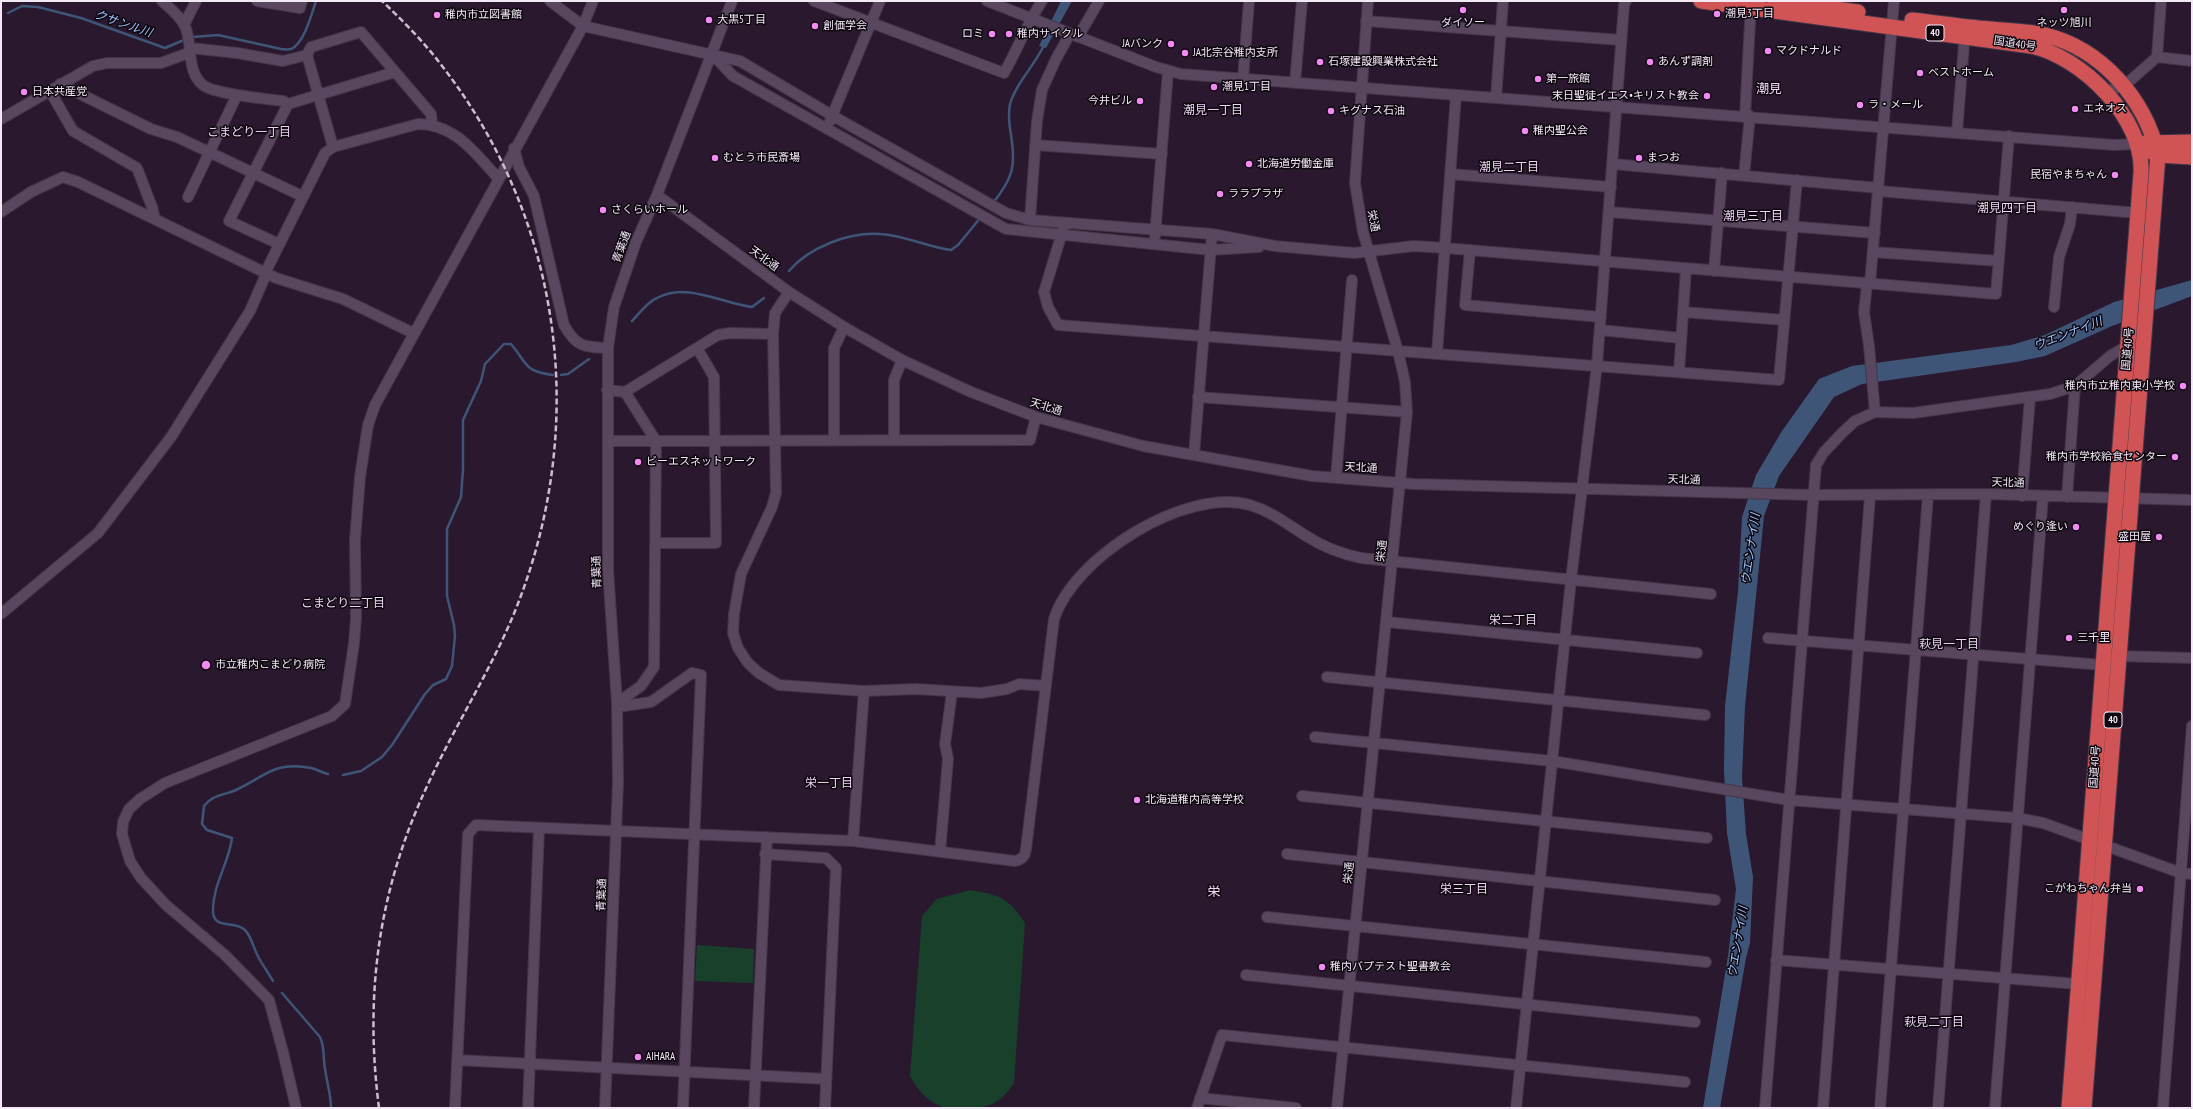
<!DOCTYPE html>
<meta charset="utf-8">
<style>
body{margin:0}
#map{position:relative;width:2193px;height:1109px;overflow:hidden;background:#2a192e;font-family:"PT Sans Narrow",sans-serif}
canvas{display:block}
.frame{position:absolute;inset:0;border:2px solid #f3e8f6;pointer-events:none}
</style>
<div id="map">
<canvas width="2193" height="1109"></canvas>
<div class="frame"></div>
</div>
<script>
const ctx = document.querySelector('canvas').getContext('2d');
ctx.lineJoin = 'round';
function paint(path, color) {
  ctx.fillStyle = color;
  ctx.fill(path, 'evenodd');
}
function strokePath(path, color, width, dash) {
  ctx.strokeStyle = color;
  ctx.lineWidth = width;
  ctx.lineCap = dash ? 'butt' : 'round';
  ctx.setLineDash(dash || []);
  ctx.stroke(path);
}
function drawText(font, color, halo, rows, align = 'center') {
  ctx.font = font + ' "PT Sans Narrow","Noto Sans JP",sans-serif';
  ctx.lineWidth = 3;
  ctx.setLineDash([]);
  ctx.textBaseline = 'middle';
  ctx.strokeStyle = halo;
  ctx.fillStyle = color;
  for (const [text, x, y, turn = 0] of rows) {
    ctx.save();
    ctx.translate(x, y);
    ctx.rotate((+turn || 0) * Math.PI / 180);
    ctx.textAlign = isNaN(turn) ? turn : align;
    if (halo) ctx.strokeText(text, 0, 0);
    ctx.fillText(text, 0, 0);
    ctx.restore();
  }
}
paint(new Path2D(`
 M970,890C999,895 1008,897 1025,923L1014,1083C999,1106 987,1108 961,1108C952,1108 943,1108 934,1103C923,1096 916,1087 910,1076L922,916L937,899Z
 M697,945L754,949L753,983L695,981Z`), '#19402a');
paint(new Path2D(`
 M1061,1H1072L1046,48L1039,46Z
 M2192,280V296L2112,326L2045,356L2016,362L1862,384L1834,397L1779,476L1764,516L1745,706L1742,777L1746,834L1753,877L1750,943L1746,958L1720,1108H1703L1728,956L1736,889L1727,833L1724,770L1725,706L1738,591L1742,517L1756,475L1782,431L1819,379L1852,366L2011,345L2045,335L2114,302Z`), '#3f5577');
strokePath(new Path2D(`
 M8,13L22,6L38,7L81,18L165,48L184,40
 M193,37L218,35L281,49C284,49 288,50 291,49C304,44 312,13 316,1
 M993,203C1013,178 1016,166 1011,135C1009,124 1008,115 1010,104C1016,83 1035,65 1044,45
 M789,271C809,247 849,232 880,234C904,235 927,247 951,250L958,245L981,217
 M632,321C639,314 647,302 657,298C687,282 721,303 752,307L764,298
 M561,375L568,374L589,359
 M343,775L361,771L382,757L392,745L425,694L433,685L446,679L452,666L455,636L454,625L447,596V529L461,497L463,469V420L481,381L485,364L504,344H511C528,364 523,371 553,375
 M273,981C269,974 264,967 260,960C254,951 252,937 245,930C236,920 214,930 213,912C212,886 229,863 232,838L207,830L202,824L204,806C213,794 223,796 236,790C266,776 274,761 311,768C317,769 322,773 328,774
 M282,993L320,1037C325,1048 323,1058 325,1069C327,1083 331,1095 331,1108`), '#3f5577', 2.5);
const minor = new Path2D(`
 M162,1C170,8 180,16 185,26C193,44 186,72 203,85C214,94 267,99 283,101L288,104L395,72
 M257,1L300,8L302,1
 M550,1L583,26L740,61L833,116L1006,213L1030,220L1212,234L1275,246L1354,253L1414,246L1445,248L1996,294L2009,136
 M814,1L1004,73C1018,49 1027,23 1042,1
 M987,1L1156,67L1181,74L2114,145L2137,144
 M1366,21L1621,40
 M184,25L196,1
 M1078,37L1099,1
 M190,48L237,53L283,61L307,55L311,47L361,32L431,114L432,124
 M712,54L733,76L1006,229L1211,250L1259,247
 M307,55L333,147
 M2157,57L2192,61
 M1243,79L1249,1
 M1295,83L1302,1
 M60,84L151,129L177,137L302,196
 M50,91L73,131L137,168L152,207L155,219
 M2105,91L2124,86L2157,57L2161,1
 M1496,98L1503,1
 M1745,116L1751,3
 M1,119L93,66L107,63H161L191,52
 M830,121L880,1
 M1957,132L1965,32
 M1035,145L1162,154
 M514,148L519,167L534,196L564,325C576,347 584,347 608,348
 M1613,164L1879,188
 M1450,174L1611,187
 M1744,175L1750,116
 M1879,191L2138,213
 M657,195L789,292L844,327L902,360L971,392L1036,417L1143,446L1312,476L1414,484L1812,495L1986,494L2192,500
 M188,197L237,95
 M1,212L31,192L63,177L78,182L276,278L343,299L413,333
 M1609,212L1875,233
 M1030,220L1037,121L1042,90L1056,59L1070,34
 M1065,223L1044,292L1048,307L1058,325L1779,380L1797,180
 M1155,236L1168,71
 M279,244L229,221L288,104
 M1470,250L1465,305L1601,317
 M1873,252L1999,261
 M1714,271L1722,173
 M1867,284L1864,312L1869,346L1875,412
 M1870,284L1894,1
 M2054,307L2059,257L2070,224L2072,207
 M1683,312L1784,320
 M1600,330L1681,338
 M773,334L775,313L789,292
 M1437,353L1456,95
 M1679,372L1686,269
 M607,390L625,392L656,441L654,667L641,686L617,703
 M625,392L718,335L730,333L773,334L776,493L772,507L741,574L734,614L733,633L738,648L748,663L759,673L779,685L864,691L916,689L981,693L1007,689L1019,684L1046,686
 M1198,397L1407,412
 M834,439V348L844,327
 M894,439V380L902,360
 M608,441L1030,440L1036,417
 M1194,455L1212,234
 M1336,478L1352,280
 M2022,496L2030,398
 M2067,497L2075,386
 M655,543H716L714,377L697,348
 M1,614L98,533L171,437L250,311L264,279L265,273L325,153L333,147L418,124C455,124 475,153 498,178
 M1387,622L1697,653
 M1768,638L2103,665L2118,656L2192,658
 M1327,677L1705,715
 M617,707L651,702L692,673L701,675L683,1108
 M1315,737L1552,761L1789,800L2017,818L2043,823L2181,873L2192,874
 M1302,796L1707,838
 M853,841L864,691
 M940,852L948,759L945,744L952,692
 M765,854L826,858L836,868L825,1108
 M1287,854L1715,900
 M1267,917L1706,962
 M1776,960L2078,984
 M1246,975L1695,1022
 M457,1060L826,1079
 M1200,1098L1296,1108
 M296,1108L283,1052L269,1000L225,955L166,905L141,878L130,861L122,834L123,822L129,809L140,799L165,783L332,716L345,704L354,643L356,618L355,540L360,477L368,425L375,405L583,26L593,1
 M455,1108L468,834L476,825L853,841L1015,861C1023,859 1025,856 1026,849L1054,619C1074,557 1185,487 1250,505C1273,512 1288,525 1308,537C1325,548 1342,554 1361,558L1711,594
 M528,1108L539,828
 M605,1108L618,783L617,703L608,570V348L614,307L636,242L657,195L732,1
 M754,1108L767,837
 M1197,1108L1222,1035L1685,1082
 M1337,1108L1407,412L1405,382L1398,351L1363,232L1355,183L1368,1
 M1516,1108L1571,580L1597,365L1624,5L1626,1
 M1765,1108L1816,465L1824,452L1842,433L1855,421L1875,412L1913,413L2050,394L2075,386L2110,356L2127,346
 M1823,1108L1870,496
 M1880,1108L1928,495
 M1938,1108L1986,494
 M1995,1108L2043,496
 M2163,1108L2192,726`);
const highway = new Path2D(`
 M1701,1L2031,46C2082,57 2144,118 2141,173L2069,1108
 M1775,1L1858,12
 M1912,20C1938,23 1964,27 1990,29C2008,31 2027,31 2045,35C2102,49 2145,99 2158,155L2084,1108
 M2145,143L2192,142
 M2150,151L2158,155L2192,157`);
strokePath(minor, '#443647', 12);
strokePath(highway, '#443647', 17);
strokePath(minor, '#59475f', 10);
strokePath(highway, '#d05355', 15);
strokePath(new Path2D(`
 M379,1108C364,992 379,887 429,782C455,726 489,673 513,616C590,430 565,222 439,62C422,40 402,20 382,1`), '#cbbfce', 2.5, [6, 3]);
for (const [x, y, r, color] of [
 [1463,10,4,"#f28af3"],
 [2064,10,4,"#f28af3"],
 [1717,14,4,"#f28af3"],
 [437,15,4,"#f28af3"],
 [709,20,4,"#f28af3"],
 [815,26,4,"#f28af3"],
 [992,34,4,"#f28af3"],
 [1009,34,4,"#f28af3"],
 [1171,44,4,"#f28af3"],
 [1768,51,4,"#f28af3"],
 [1185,53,4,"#f28af3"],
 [1320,62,4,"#f28af3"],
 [1650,62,4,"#f28af3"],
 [1920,73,4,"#f28af3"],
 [1538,79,4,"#f28af3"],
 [1214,87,4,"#f28af3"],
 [24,92,4,"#f28af3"],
 [1707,96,4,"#f28af3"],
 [1140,101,4,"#f28af3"],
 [1860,105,4,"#f28af3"],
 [2075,109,4,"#f28af3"],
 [1331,111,4,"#f28af3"],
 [1525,131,4,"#f28af3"],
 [715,158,4,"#f28af3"],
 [1639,158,4,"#f28af3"],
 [1249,164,4,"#f28af3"],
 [2115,175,4,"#f28af3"],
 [1220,194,4,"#f28af3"],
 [603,210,4,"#f28af3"],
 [2183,386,4,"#f28af3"],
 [2175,457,4,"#f28af3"],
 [638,462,4,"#f28af3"],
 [2076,527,4,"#f28af3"],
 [2159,537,4,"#f28af3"],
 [2069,638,4,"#f28af3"],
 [206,665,5,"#f28af3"],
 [1137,800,4,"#f28af3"],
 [2140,889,4,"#f28af3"],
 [1322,967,4,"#f28af3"],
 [638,1057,4,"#f28af3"]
]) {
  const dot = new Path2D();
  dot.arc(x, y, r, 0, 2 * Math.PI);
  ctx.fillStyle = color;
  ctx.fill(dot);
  strokePath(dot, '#0e0710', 1.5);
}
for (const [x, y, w] of [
 [1935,33,18],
 [2113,720,18]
]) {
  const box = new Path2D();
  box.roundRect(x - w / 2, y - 8, w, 16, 3);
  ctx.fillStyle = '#0e0710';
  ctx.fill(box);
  strokePath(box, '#f3e8f6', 1);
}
drawText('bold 10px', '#f3e8f6', null, [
 ["40",1935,33],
 ["40",2113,720]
]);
drawText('11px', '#f3e8f6', '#0e0710', [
 ["潮見3丁目",1725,14],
 ["稚内市立図書館",445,15],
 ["大黒5丁目",717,20],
 ["ダイソー",1463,23,"center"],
 ["ネッツ旭川",2064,23,"center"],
 ["創価学会",823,26],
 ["ロミ",984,34,"right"],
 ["稚内サイクル",1017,34],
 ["JAバンク",1163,44,"right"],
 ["マクドナルド",1776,51],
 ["JA北宗谷稚内支所",1193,53],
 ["石塚建設興業株式会社",1328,62],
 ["あんず調剤",1658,62],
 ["ベストホーム",1928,73],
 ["第一旅館",1546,79],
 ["潮見1丁目",1222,87],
 ["日本共産党",32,92],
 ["末日聖徒イエス•キリスト教会",1699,96,"right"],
 ["今井ビル",1132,101,"right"],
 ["ラ・メール",1868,105],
 ["エネオス",2083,109],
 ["キグナス石油",1339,111],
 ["稚内聖公会",1533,131],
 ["むとう市民斎場",723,158],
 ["まつお",1647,158],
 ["北海道労働金庫",1257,164],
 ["民宿やまちゃん",2107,175,"right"],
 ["ララプラザ",1228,194],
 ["さくらいホール",611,210],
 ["稚内市立稚内東小学校",2175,386,"right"],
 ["稚内市学校給食センター",2167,457,"right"],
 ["ビーエスネットワーク",646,462],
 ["めぐり逢い",2068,527,"right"],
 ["盛田屋",2151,537,"right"],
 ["三千里",2077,638],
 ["市立稚内こまどり病院",215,665],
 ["北海道稚内高等学校",1145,800],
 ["こがねちゃん弁当",2132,889,"right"],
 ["稚内バプテスト聖書教会",1330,967],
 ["AIHARA",646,1057]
], 'left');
drawText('11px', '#f3e8f6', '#0e0710', [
 ["国道40号",2015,44,9],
 ["栄通",1373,221,79],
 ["青葉通",622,247,-70],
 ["天北通",764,259,36],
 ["国道40号",2128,349,-85],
 ["天北通",1046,407,17],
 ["天北通",1361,468,4],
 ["天北通",1684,480,2],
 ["天北通",2008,483,2],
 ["栄通",1382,551,-84],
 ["青葉通",597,572,-92],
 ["国道40号",2095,767,-86],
 ["栄通",1349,873,-84],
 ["青葉通",602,895,-88]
]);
drawText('italic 12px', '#9fc5ff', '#0e0710', [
 ["クサンル川",123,24,19],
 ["ウエンナイ川",2068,334,-21],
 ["ウエンナイ川",1751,549,-82],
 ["ウエンナイ川",1738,942,-81]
]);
drawText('12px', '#ecd6f2', '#0e0710', [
 ["潮見一丁目",1213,111],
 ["こまどり一丁目",249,133],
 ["潮見二丁目",1509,168],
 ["潮見四丁目",2007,209],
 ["潮見三丁目",1753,217],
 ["こまどり二丁目",343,604],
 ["栄二丁目",1513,621],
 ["萩見一丁目",1949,645],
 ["栄一丁目",829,784],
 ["栄三丁目",1464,890],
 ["萩見二丁目",1934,1023]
]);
drawText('13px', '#ecd6f2', '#0e0710', [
 ["潮見",1769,89],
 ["栄",1214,892]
]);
</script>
